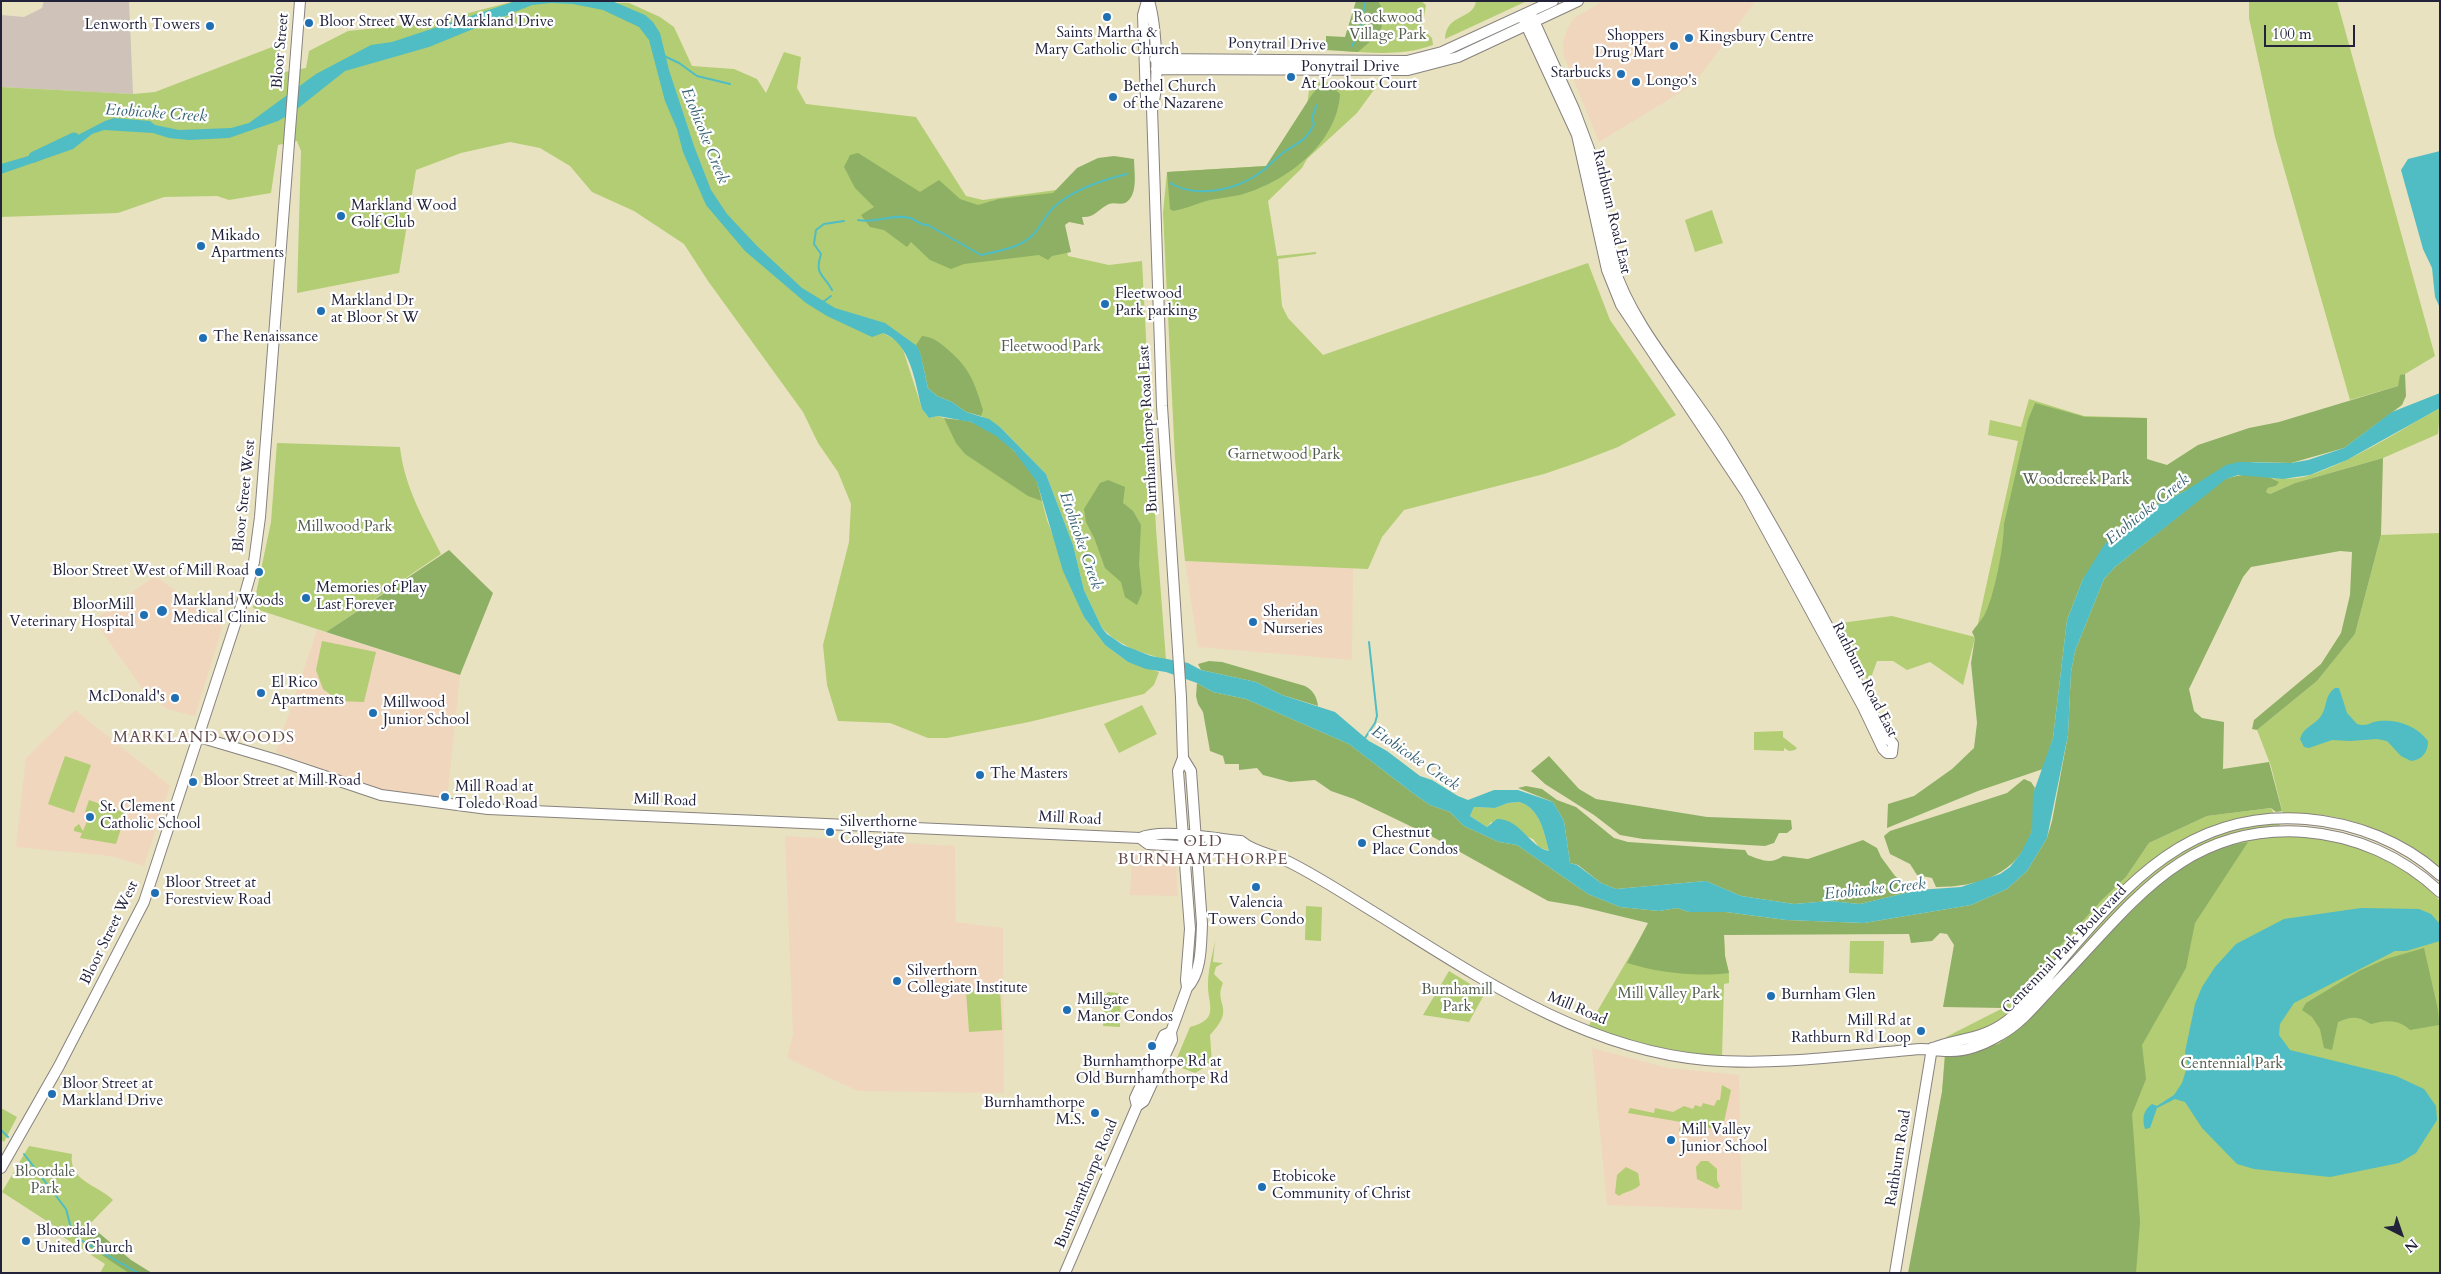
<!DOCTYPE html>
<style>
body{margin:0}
#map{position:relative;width:2441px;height:1274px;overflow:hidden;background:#e9e2c0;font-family:Cardo,serif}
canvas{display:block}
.frame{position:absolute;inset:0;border:2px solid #22223b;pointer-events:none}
.north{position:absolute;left:2376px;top:1209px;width:50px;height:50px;-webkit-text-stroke:4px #fff;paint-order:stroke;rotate:139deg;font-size:14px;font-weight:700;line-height:20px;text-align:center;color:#22223b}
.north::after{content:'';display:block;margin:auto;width:18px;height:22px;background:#22223b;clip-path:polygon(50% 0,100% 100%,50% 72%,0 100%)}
.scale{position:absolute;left:2264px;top:25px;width:91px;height:22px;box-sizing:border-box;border:2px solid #22223b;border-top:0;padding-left:6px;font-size:15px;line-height:18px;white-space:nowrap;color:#22223b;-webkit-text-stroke:4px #fff;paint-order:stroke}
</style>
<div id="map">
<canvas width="2441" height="1274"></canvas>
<div class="frame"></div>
<div class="north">N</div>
<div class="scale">100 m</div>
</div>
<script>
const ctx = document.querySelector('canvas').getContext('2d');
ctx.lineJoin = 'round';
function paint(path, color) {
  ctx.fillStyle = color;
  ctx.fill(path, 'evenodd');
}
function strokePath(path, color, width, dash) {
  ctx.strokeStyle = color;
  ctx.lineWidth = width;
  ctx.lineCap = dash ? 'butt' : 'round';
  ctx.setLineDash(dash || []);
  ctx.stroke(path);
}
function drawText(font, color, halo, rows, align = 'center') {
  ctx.font = font + ' Cardo,serif';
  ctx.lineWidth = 4.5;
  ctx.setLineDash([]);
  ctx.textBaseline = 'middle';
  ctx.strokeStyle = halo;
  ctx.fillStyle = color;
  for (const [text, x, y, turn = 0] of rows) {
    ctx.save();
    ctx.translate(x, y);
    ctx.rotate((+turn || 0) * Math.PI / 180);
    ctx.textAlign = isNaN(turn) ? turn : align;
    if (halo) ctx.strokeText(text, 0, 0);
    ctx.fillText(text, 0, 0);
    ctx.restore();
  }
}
paint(new Path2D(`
 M1604,1H1752L1754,3L1694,84L1599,142L1564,56L1563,43L1567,29L1574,18Z
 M1185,561L1353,567L1352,660L1198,647Z
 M155,576L223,625L195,716L167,709L146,694L94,620Z
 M317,630L460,675L447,801L384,791L276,752Z
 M75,710L170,786L144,866L111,856L16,847L26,758Z
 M785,836L955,846L956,922L1003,928L1004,1093L858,1091L787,1058L793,1035Z
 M1133,850L1175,852L1178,896L1130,895Z
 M1592,1048L1668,1068L1739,1075L1742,1210L1607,1205Z`), '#f0d6bc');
paint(new Path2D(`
 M44,1H129L133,94L1,87V15L24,17L42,8Z`), '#cec2b9');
paint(new Path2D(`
 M515,1L629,3L660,17L674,27L692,66L734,69L757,79L766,93L784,52L801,57L797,88L806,104L916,117L966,196L983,200L1056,190L1068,256L1109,265L1142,261L1156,529L1166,660L1132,649L1113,638L1102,628L1084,590L1073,545L1046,474L1000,427L981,416L922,363L885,324L883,333L901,343L922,409L929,418L938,416L944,418L1037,482L1047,520L1084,617L1105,645L1128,662L1159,672L1154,685L1144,694L1029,722L947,738H928L890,723L838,721L827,685L823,645L849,542L851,504L838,472L818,443L803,412L708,281L684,244L634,211L592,192L570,166L540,148L510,142L461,153L416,170L399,273L297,293L301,151L297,141L278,145L271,193L229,200L217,196L164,197L118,213L1,217V87L133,94L155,92L280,44V73L306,68L309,51L348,31L434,22Z
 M1367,1H1421L1426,5L1422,28L1432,38L1433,45C1404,56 1373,53 1343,51L1352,46Z
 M1476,1H1527L1445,39C1446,13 1474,20 1476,1Z
 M2249,1H2337L2435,356L2405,374H2403L2398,386L2350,400L2275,137L2249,18Z
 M1310,82L1379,83L1357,113L1307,159L1302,168L1268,201L1277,256L1316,252V254L1278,259L1282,306L1288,318L1323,355L1588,263L1610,320L1676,415L1618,447L1582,461L1544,474L1404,510L1382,537L1368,569L1185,561L1175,459L1163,213L1167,172L1266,166L1307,106Z
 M1712,210L1723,243L1695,252L1685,220Z
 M2029,399L2084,416L2147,418V459L2154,463L1975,638L1963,685L1930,662L1907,670L1893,661H1877L1869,683L1834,624L1892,616L1975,637L2018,441L1988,435L1990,420L2021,427Z
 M2440,408L2438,434L2383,458L2295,483L2270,494L2266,492L2268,488L2276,486L2278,482L2273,478C2284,479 2297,479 2307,476C2352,462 2398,431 2440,408Z
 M277,443L400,447C404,486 424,520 441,554L326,632L253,608L271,522Z
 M2440,533V869C2406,842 2366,820 2322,815C2309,814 2296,815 2283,814L2271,766L2257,730L2317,681L2355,634L2381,535Z
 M322,641L376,652L364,702L339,701L323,689L316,670Z
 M1142,705L1157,734L1119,753L1104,724Z
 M1783,731V737L1797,748L1795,750L1789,751L1784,748V751L1754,750V732Z
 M65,756L91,765L74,813L48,804Z
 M89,800L126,813L116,844L80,838L82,833L74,831V828L79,824L83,831L90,814L85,812Z
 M1519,802C1540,808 1544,832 1549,851L1539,847L1533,839L1491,822L1487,827L1470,816L1474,807L1495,808L1508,803Z
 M2271,808L2286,837C2337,833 2407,862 2440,901V1273H1909L1942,1092L1946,1037L2003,1008L2103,899L2126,877L2149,843L2207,816Z
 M1306,906L1322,907L1321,941L1305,940Z
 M1649,923L1724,935L1725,956L1729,973V983L1724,984L1722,1057C1675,1052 1632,1043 1588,1027Z
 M1215,940L1213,962L1223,963L1216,967L1214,974L1223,983C1213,1005 1237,1007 1210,1035L1212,1063L1195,1073L1174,1065L1190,1027C1221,1019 1207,1005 1208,983C1208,969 1213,954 1215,940Z
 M1850,941H1884L1883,974L1849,973Z
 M1449,971L1485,993L1469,1022L1423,1015Z
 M1000,988L1002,1030L969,1032L966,991Z
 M1108,992L1118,993L1121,997L1120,1027L1103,1026L1105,995Z
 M1722,1085L1731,1090L1722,1131L1688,1123L1694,1125L1697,1129V1134L1685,1136L1679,1130L1680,1127L1687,1123L1628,1113L1630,1108L1654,1113L1655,1108L1673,1112L1684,1106L1693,1109L1695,1105L1701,1107L1703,1103L1714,1106L1717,1100H1720Z
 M1,1108L17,1117L4,1142L1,1140Z
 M29,1146L72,1154C68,1181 98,1185 113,1200L81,1233L148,1273H100L105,1264L51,1229L53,1225L2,1192Z
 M1701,1161H1708L1717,1169V1180L1720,1186L1717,1189L1697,1179L1696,1167Z
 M1626,1167L1638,1173L1640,1185C1634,1191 1626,1191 1619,1196L1615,1193L1617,1175Z`), '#b2cd73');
paint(new Path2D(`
 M1356,1H1378L1385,13L1380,33L1358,52L1326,50V36L1345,37Z
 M1326,84L1333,87L1340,94C1337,144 1286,182 1240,195C1230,197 1220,198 1210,200C1197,203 1186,209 1173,211L1170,209L1167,172L1266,166L1311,96L1317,88Z
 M858,153L920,192L939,180L960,199L978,205L999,199L1053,193L1077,168L1098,158L1114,156L1134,159C1134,171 1139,196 1125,203C1120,205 1114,202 1109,204C1098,209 1095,218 1082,217L1084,225L1069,222L1065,225L1071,252L1052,256L1048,260L1039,255L964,264L951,269L930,260L911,242L907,247L884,230L870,227L861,215L874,207L855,188L844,167L850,155Z
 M922,336C932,337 938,341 946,348C970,368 974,381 983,410L981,416L966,412L952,402L937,396L928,388L920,352L916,345Z
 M2405,374L2406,396L2402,405L2344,448L2291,463L2253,462L2185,491L2144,512L2120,529L2083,579L2067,620L2053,738L2043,769L1978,791L1887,828L1888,804L1914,796L1952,769L1974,748L1977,723L1971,663L1975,638L1972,632C1975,627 1980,622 1984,616C1994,598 2004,546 2004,524L2028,420L2035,403L2085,417L2147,418V459L2167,465L2198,445L2249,428L2279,422L2398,386L2400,375Z
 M944,418C953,420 963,419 971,422C997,431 1025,458 1037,482C1039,488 1040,495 1042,501L1028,496L965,454L956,443Z
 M2383,458L2381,535L2355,634L2317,681L2257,730L2252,729L2254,720L2321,664L2341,633L2350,595L2352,552L2340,551L2251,567L2243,577L2189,689L2194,711L2202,718L2224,722L2223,769L2269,762L2282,811L2276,812L2271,808L2207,816L2149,843L2126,877L2103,899L2003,1008L1943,1007L1954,945L1947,934L1940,933L1932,941L1911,943L1909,934L1724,935L1725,956L1729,973C1696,977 1660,973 1627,963L1648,923L1578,906L1548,901L1433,837L1354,799L1331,791L1315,780L1290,782L1263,775L1257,768L1239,770V764H1225L1223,756L1210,751L1203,712L1198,704L1196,696L1197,683L1213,692L1246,699L1349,744L1414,794L1430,805L1450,812L1464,826L1499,842L1517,845L1588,894L1620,907L1659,911L1677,908L1689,912H1726L1786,920L1864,923L1971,905L2007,889L2027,871L2047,838L2052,821L2068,735L2071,672L2075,651L2104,579L2115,567L2225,479C2242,473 2263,472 2279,482L2276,486L2268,488L2266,492L2270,494L2295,483Z
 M1108,480L1125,487L1123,503L1133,511L1141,525L1139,564L1142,593L1137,605L1125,597L1121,582L1105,568L1095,540L1086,522L1084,509L1100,483Z
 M449,550L493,593L460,675L326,632Z
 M1209,661L1222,662L1305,686C1313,690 1317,697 1318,706L1282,695L1256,682L1201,670L1198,664Z
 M1549,756L1579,789L1596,799L1707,817L1791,820L1792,829L1787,833H1779L1774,843L1765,846L1643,839L1620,835L1594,815L1545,784L1531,771Z
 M2024,779L2031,782L2035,788C2031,802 2036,817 2032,831C2018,875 1978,887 1936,887L1932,878L1917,875L1910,864L1890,854L1884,836L1890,831L2007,793Z
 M1526,786L1542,789L1557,800L1576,807L1614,838L1628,842L1745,850L1748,855C1761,860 1771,865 1783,856L1808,859L1863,840L1877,848L1881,857L1895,876L1907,884L1910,892L1860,904L1830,901L1794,904L1741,896L1706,881L1616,889L1601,883L1578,865L1570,863L1564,821L1553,802L1518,788Z
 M2248,842L2195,923L2186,968L2142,1045L2146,1079L2132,1114L2140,1222L2136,1273H1908L1942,1092L1945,1057L1999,1044L2020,1027L2091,951L2175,869L2211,849Z
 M2424,948L2438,1010L2439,1025L2410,1030C2399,1019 2385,1020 2371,1024C2358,1016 2352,1016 2338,1022L2332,1050L2324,1048L2320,1029L2312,1017L2302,1010L2306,1003L2359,971L2386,959Z
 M92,1227L131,1260L152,1273H129L85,1244Z`), '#8db065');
paint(new Path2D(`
 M516,1H612L645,15L653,22L660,33L669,70L694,146L711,190L727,214L757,246L802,288L835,308L885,323L917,346L920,352L928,388L937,396L952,402L966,412L989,419L1000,427L1046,474L1073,545L1084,590L1102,628L1107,634L1123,645L1151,656L1188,663L1201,670L1256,682L1282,695L1335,712L1369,741L1387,751L1420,776L1432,780L1458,796L1468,800L1494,790H1518L1553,802L1564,821L1570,863L1577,865L1601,883L1616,889L1706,881L1741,896L1794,904L1830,901L1860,904L1918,890L1961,887L2000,874L2010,867L2021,853L2032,831L2033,794L2053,738L2067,620L2083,579L2104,545L2120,529L2144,512L2185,491L2226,465L2239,462L2291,463L2308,460L2344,448L2392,412L2440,393V408L2347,460L2310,475L2283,479L2238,475L2226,479L2115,567L2104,579L2075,651L2071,672L2068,735L2047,838L2027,871L2007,889L1971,905L1864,923L1786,920L1726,912H1689L1677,908L1659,911L1620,907L1588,894L1517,845L1499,842L1464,826L1450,812L1430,805L1414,794L1349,744L1246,699L1213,692L1197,683L1166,672L1146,669L1128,662L1105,645L1084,617L1063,571L1037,482L1014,451L996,436L971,422L938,416L929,418L922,409C915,383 911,343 883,333L872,337L827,316L806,303L745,251L706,205L683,152L677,129L665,101L649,40L639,27L603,10L573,4L551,3L532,5L429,47L345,71L292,113L278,121L229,138L189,140L169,138L153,133L104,130L92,134L73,149L1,174V164L49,150L105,121L114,118L150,121L155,125L179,130L231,128L249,123L316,74L371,45L392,42ZM1519,802C1540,808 1544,832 1549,851C1529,847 1521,819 1497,819L1487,827L1470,816L1474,807L1495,808L1508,803Z
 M2440,151V308L2435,297L2432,268L2423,249L2401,170L2408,159Z
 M2335,688H2339L2347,713L2357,724C2369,727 2369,722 2379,721C2398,719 2417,726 2428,741C2428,752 2422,760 2411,761L2401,756L2387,741L2377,739L2350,741L2332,740L2309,748L2304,747L2300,739C2303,727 2315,725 2321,716C2328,706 2324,696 2335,688Z
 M2361,908L2419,909L2431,914L2440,924V941L2406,951H2395L2294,1003L2280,1024L2279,1035L2290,1050L2396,1076L2424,1089L2436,1106L2437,1120L2416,1153L2399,1163L2330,1177L2254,1169L2237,1164L2202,1128L2185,1102L2175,1099L2157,1108L2150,1128L2145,1129C2142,1119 2143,1110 2152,1104L2157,1106L2174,1095L2182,1083L2188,1064L2185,1052L2195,1004L2202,987L2215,967L2236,944L2284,919Z`), '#4fbdc3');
strokePath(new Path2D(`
 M1352,46L1361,28L1365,1
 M662,55L679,63L697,76L730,84
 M1170,183C1197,199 1237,190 1261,172C1269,166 1276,158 1284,152C1300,141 1305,142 1314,124L1312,117L1317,105
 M858,220C875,224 893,213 910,218C917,220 919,225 928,225L981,255C998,251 1019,248 1032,236C1040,228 1045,216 1053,208C1073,189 1102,180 1127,174
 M832,290C824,274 814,276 821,254L814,244L816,230L824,224L844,221
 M823,302L831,296
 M1365,738L1375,723L1377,716L1369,642
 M1,1130L8,1137
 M24,1154L66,1209L71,1228L79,1239L138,1273`), '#4fbdc3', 2);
strokePath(new Path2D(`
 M34,157L74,138`), '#4fbdc3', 11);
const secondary = new Path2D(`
 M1147,1L1143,15L1146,98L1152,108
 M1522,16L1577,135L1607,270L1621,305L1747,494L1863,707L1883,749L1887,753H1892L1893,744L1882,731C1832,632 1780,535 1722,441C1687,385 1632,327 1613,264L1589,149L1574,109L1530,12
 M1155,59L1407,61L1442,52L1553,1
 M1156,69L1408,70L1458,57L1578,1
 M199,737L280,761L381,795L488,809L1140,838C1162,828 1216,839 1241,841C1255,853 1274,854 1289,862C1315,875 1340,891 1364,906C1470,971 1578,1049 1706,1060C1777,1066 1849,1055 1921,1049C1930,1049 1938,1051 1947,1051C1965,1052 1985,1044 2000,1035C2022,1023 2038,1002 2055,984C2130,907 2183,823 2305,832C2356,836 2403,857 2440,892
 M1183,758L1191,771L1202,924C1201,944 1202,973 1187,988
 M1140,838L1148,844L1240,850L1249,848
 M1933,1048C1959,1038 1982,1040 2007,1021C2027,1006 2043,982 2060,962C2128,882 2190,810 2306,819C2355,823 2404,842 2440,875
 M1137,1106L1135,1098L1164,1035L1171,1032
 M1,1168L59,1066L144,902L245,594L254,562L260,517L300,1
 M1065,1273L1137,1106L1144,1101L1172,1040L1171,1032L1187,988L1186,980L1190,929L1178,771L1183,758L1181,697L1162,406L1152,108C1160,86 1156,24 1149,1
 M1895,1273L1932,1048`);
strokePath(secondary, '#86827e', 12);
strokePath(secondary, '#fff', 10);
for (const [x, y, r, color] of [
 [1107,17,5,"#1f6fb2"],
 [309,23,5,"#1f6fb2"],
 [210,26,5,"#1f6fb2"],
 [1689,38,5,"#1f6fb2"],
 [1674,46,5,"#1f6fb2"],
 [1621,74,5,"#1f6fb2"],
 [1291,77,5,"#1f6fb2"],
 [1636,82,5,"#1f6fb2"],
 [1113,97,5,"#1f6fb2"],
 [341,216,5,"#1f6fb2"],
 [201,246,5,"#1f6fb2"],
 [1105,304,5,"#1f6fb2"],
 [321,311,5,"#1f6fb2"],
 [203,338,5,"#1f6fb2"],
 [259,572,5,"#1f6fb2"],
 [306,598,5,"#1f6fb2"],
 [162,611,6,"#1f6fb2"],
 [144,615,5,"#1f6fb2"],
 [1253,622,5,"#1f6fb2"],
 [261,693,5,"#1f6fb2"],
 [175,698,5,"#1f6fb2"],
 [373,713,5,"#1f6fb2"],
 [980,775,5,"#1f6fb2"],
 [193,782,5,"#1f6fb2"],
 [445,797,5,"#1f6fb2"],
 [90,817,5,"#1f6fb2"],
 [830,832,5,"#1f6fb2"],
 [1362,843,5,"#1f6fb2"],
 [1256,887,5,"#1f6fb2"],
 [155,893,5,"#1f6fb2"],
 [897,981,5,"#1f6fb2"],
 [1771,996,5,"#1f6fb2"],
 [1067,1010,5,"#1f6fb2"],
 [1921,1031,5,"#1f6fb2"],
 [1152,1046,5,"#1f6fb2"],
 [52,1094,5,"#1f6fb2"],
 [1095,1113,5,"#1f6fb2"],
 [1671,1140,5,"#1f6fb2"],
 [1262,1187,5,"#1f6fb2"],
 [26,1241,5,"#1f6fb2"]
]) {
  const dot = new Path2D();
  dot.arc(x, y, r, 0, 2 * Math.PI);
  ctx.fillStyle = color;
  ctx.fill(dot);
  strokePath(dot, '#fff', 2);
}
drawText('15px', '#545e4f', '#fff', [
 ["Rockwood",1388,19],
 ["Village Park",1388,36],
 ["Fleetwood Park",1051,348],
 ["Garnetwood Park",1284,456],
 ["Woodcreek Park",2076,481],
 ["Millwood Park",345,528],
 ["Burnhamill",1457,991],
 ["Park",1457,1008],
 ["Mill Valley Park",1669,995],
 ["Centennial Park",2232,1065],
 ["Bloordale",45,1173],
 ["Park",45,1190]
]);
drawText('15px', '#22223b', '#fff', [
 ["Bloor Street West of Markland Drive",319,23],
 ["Lenworth Towers",200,26,"right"],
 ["Saints Martha &",1107,34,"center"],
 ["Mary Catholic Church",1107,51,"center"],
 ["Shoppers",1664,37,"right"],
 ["Drug Mart",1664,54,"right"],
 ["Kingsbury Centre",1699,38],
 ["Ponytrail Drive",1301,68],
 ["At Lookout Court",1301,85],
 ["Starbucks",1611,74,"right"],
 ["Longo's",1646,82],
 ["Bethel Church",1123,88],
 ["of the Nazarene",1123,105],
 ["Markland Wood",351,207],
 ["Golf Club",351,224],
 ["Mikado",211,237],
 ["Apartments",211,254],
 ["Fleetwood",1115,295],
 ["Park parking",1115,312],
 ["Markland Dr",331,302],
 ["at Bloor St W",331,319],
 ["The Renaissance",213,338],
 ["Bloor Street West of Mill Road",249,572,"right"],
 ["Memories of Play",316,589],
 ["Last Forever",316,606],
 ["Markland Woods",173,602],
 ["Medical Clinic",173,619],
 ["BloorMill",134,606,"right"],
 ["Veterinary Hospital",134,623,"right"],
 ["Sheridan",1263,613],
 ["Nurseries",1263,630],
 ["El Rico",271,684],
 ["Apartments",271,701],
 ["McDonald's",165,698,"right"],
 ["Millwood",383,704],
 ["Junior School",383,721],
 ["The Masters",990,775],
 ["Bloor Street at Mill Road",203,782],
 ["Mill Road at",455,788],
 ["Toledo Road",455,805],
 ["St. Clement",100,808],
 ["Catholic School",100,825],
 ["Silverthorne",840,823],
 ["Collegiate",840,840],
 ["Chestnut",1372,834],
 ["Place Condos",1372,851],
 ["Bloor Street at",165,884],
 ["Forestview Road",165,901],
 ["Valencia",1256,904,"center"],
 ["Towers Condo",1256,921,"center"],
 ["Silverthorn",907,972],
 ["Collegiate Institute",907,989],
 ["Burnham Glen",1781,996],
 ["Millgate",1077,1001],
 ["Manor Condos",1077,1018],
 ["Mill Rd at",1911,1022,"right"],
 ["Rathburn Rd Loop",1911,1039,"right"],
 ["Burnhamthorpe Rd at",1152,1063,"center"],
 ["Old Burnhamthorpe Rd",1152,1080,"center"],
 ["Bloor Street at",62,1085],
 ["Markland Drive",62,1102],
 ["Burnhamthorpe",1085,1104,"right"],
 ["M.S.",1085,1121,"right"],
 ["Mill Valley",1681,1131],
 ["Junior School",1681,1148],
 ["Etobicoke",1272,1178],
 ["Community of Christ",1272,1195],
 ["Bloordale",36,1232],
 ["United Church",36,1249]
], 'left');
drawText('15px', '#22223b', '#fff', [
 ["Ponytrail Drive",1277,45,1],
 ["Bloor Street",281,51,-85],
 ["Rathburn Road East",1611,212,77],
 ["Burnhamthorpe Road East",1149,429,-93],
 ["Bloor Street West",245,496,-84],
 ["Rathburn Road East",1864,680,63],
 ["Mill Road",665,801,2],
 ["Mill Road",1070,819,3],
 ["Bloor Street West",110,933,-64],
 ["Centennial Park Boulevard",2065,950,-46],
 ["Mill Road",1577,1009,23],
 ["Rathburn Road",1899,1158,-81],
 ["Burnhamthorpe Road",1087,1184,-67]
]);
drawText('italic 16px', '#346071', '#fff', [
 ["Etobicoke Creek",156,114,4],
 ["Etobicoke Creek",704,136,68],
 ["Etobicoke Creek",2148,510,-39],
 ["Etobicoke Creek",1080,541,71],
 ["Etobicoke Creek",1415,759,34],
 ["Etobicoke Creek",1875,890,-6]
]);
ctx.letterSpacing = '1px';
drawText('16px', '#624b4d', '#fff', [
 ["MARKLAND WOODS",204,738],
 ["OLD",1203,842],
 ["BURNHAMTHORPE",1203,860]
]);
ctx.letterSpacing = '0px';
</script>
